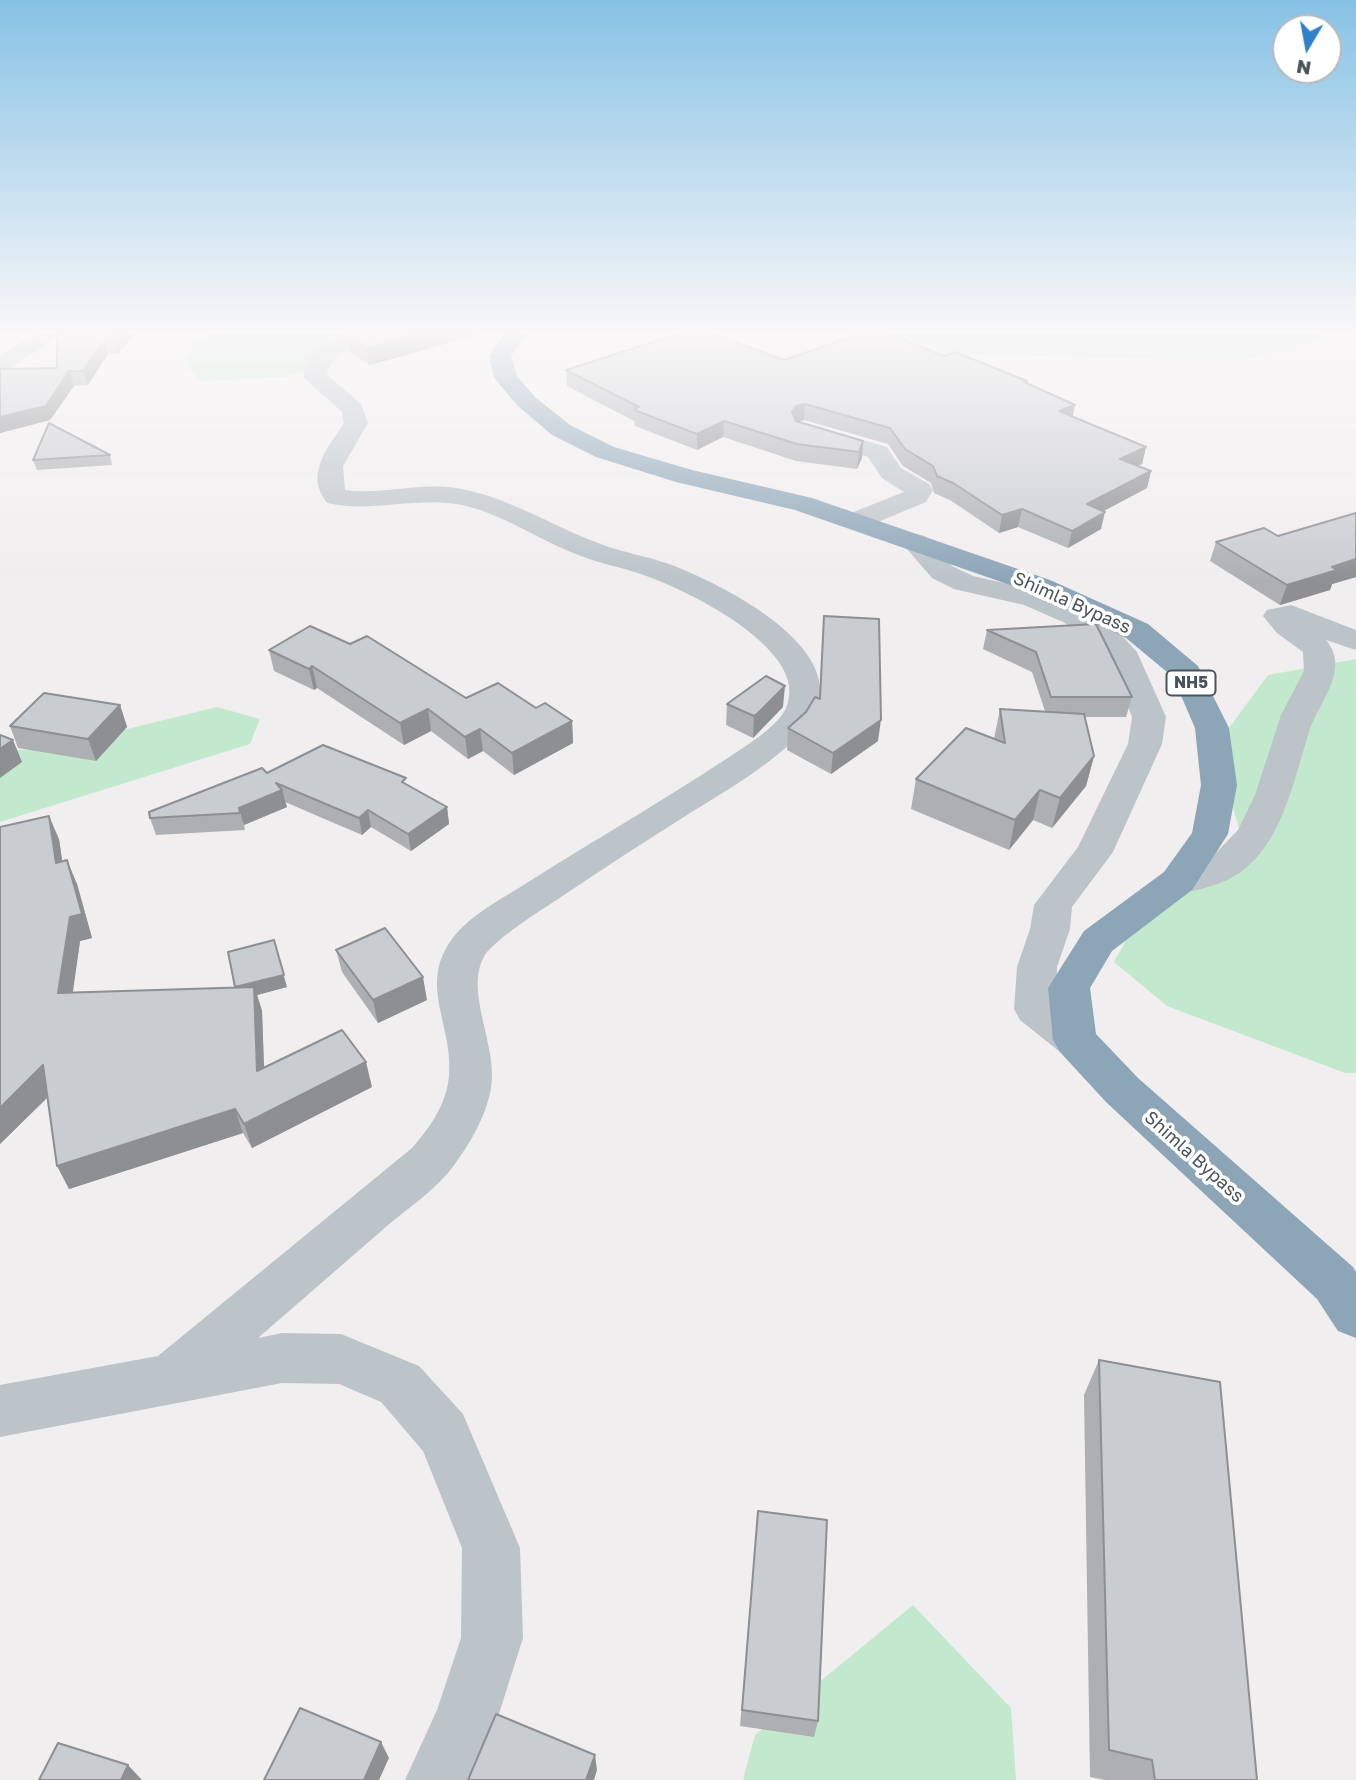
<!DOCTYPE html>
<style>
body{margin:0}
#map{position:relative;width:1356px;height:1780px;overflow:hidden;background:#f1eeef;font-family:"Golos Text",sans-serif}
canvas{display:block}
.north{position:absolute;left:1272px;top:14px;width:70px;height:70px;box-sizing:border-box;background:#fff;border:2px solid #b6babd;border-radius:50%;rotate:190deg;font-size:19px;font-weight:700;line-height:28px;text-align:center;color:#495359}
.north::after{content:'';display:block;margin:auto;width:24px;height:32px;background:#2f81ca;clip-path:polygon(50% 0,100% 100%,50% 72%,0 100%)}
</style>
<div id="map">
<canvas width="1356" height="1780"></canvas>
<div class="north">N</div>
</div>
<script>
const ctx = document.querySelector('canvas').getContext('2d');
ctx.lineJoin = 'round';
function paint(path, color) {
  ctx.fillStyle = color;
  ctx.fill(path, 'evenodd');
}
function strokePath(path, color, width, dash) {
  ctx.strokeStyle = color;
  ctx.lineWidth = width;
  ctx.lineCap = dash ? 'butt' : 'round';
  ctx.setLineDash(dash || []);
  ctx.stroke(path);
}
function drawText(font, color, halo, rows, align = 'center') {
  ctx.font = font + ' "Golos Text",sans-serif';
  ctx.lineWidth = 7;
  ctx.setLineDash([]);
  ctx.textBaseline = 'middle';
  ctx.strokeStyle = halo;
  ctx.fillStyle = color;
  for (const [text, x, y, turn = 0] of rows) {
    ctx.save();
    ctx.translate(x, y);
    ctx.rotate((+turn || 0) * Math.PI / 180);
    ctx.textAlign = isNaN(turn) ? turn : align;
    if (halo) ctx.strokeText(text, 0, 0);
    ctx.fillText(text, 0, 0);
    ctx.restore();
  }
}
paint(new Path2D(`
 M211,333H351L335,363L286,377L201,381L185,364L194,343Z
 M881,333H1319L1322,339L1241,361L961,354Z
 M1356,659V1073H1345L1167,1006L1114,962L1141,913L1246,852L1215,747L1268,675Z
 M217,707L260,719L250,744L0,822V751L50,748Z
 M913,1605L1011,1708L1016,1780H743L755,1735Z`), '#c2e9cd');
paint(new Path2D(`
 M36,333H62L8,370L0,372V355Z
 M344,333H370C357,351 330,350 327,375L361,404L368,423L343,466L345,490C382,495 419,482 456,488C507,496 550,525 598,543C621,552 646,556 669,564C725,585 872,658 802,732C770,766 727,790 687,815C644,842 601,870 558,899C534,915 507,931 487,952C461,987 499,1045 491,1088C486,1118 467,1149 448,1173C431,1193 407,1209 387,1226C344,1263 301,1301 258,1338L282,1333L341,1334L419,1366L463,1414L520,1548L523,1638L497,1720L471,1780H405L437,1710L461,1638L462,1548L423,1451L381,1402L339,1384L282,1383L0,1437V1385L158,1356L412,1148C431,1126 446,1105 449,1076C454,1023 415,983 456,934C476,911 507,896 533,879C596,839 661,802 723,761C741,749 778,727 786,708C812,651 690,592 649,577C627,568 603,565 581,556C539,541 500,511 456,504C413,497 370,513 327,503C304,474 328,448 344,423L342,412L303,377C307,354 325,343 344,333Z
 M811,425L887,447L901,468L929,484L933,490L926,502L866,527H846L842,521L846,515L904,492L882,478L868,457L802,437L799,432L802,427Z
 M915,534L925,536L952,566L973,576L1043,592L1085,610L1113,626L1137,652L1166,717L1162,744L1113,852L1072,907L1070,929L1057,967L1056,1003L1090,1028L1097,1040L1090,1052L1075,1056L1060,1052L1020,1020L1014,1009L1017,967L1030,929L1034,905L1078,847L1128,744L1132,717L1107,655L1091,640L1063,622L1024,605L954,589L932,578L901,542L905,536Z
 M1291,605L1356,630V650L1326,640C1351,670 1319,701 1309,732C1291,789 1278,868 1211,886C1195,891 1181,895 1164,890L1159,881L1164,872L1210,859L1238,830L1255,795L1281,715L1304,671L1303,652L1277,633L1263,616L1267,610Z`), '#bcc4c9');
paint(new Path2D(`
 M505,333H527L511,356L517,376L535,397L570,425L614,447L692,470L812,498L1050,580L1148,624L1198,666L1229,728L1237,785L1228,834L1192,890L1112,951L1090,988L1096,1034L1138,1078L1353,1267L1356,1272V1338L1338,1331L1317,1299L1106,1102L1060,1052L1053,1040L1048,988L1084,931L1164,872L1192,833L1201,785L1195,728L1173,677L1126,638L1030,592L795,510L676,482L596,457L552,435L519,407L494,378L489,356Z`), '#8ca5b7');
paint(new Path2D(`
 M57,333H136L118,354H108L88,385L74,386L50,420L0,433V369L57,368Z
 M348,333H484L370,365L349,352L346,335Z
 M944,356L1026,383L1073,417L1146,447L1142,464L1137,466L1151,471L1147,488L1103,511L1101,529L1068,548L1018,527L999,533L950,500L934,493L931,483L903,466L888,444L804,420L798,422L863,441L862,458L857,469L796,461L723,437L697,450L635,426L634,421L567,386L566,370L784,360Z
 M110,455L112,465L37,470L33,460Z
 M1356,513V577L1332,584L1330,590L1280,605L1210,561L1216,542L1278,536Z
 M824,616L878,741L831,774L787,750L788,728L819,699Z
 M987,630L1132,697L1126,717H1085L1094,756L1086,786L1052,828L1033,820L1009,850L911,809L916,779L994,739L1000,709L1045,711L1032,672L983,649Z
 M269,650L466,698L536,708L572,721L573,743L514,775L483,751L468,759L431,731L404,745L317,688L314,690L274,671Z
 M727,704L783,707L753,738L726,725Z
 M120,705L127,727L96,761L18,748L10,726Z
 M267,773L407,785L447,807L449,824L411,851L371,827L362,835L285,802L287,807L244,825L245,830L156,835L150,818Z
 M0,827L59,839L62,861L77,884L92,938L80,941L73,992L287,987L257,995L262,1011L264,1068L372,1087L252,1148L243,1133L69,1189L48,1097L0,1144Z
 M336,950L427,1000L378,1023L342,972Z
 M1099,1360L1257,1780H1105L1090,1777L1084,1395Z
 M758,1511L818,1721L814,1737L740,1726Z`), '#adafb3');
paint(new Path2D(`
 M121,333H136L118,354L114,341Z
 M420,333H484L370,365L367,348Z
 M104,341L108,354L88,385L83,371Z
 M69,371L74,386L50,420L0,433V417Z
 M805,404L804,420L795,422L792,412L796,406Z
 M1075,405L1072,421L1059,411Z
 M724,421L723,437L697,450V434Z
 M863,441L862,458L857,469L859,452Z
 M1146,447L1142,464L1116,475L1120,459Z
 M1151,471L1147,488L1083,522L1087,504Z
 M1022,509L1018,527L999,533L1002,515Z
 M1105,512L1101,529L1068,548L1072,531Z
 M1356,559V577L1332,584L1330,590L1280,605L1287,585L1332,567Z
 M312,666L317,688L314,690L309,669Z
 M785,686L783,707L753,738L754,716Z
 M120,705L127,727L96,761L88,739Z
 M428,709L431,731L404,745L400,723Z
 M881,720L878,741L831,774L833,753Z
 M572,721L573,743L514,775L512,753Z
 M480,729L483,751L468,759L465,737Z
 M13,740L22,762L0,778V749Z
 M1094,756L1086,786L1052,828L1060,798Z
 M282,790L287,807L244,825L239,808Z
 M1040,790L1033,820L1009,850L1015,820Z
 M447,807L449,824L411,851L408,834Z
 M368,810L371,827L362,835L359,818Z
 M49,816L59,839L66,887L56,863Z
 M67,860L77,884L92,938L80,941L69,1017L58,993Z
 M274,940L287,987L257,995L262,1011L265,1095L257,1071L235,988Z
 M423,977L427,1000L378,1023L373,1000Z
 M366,1062L372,1087L252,1148L244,1124Z
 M43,1065L55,1090L0,1144V1108Z
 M235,1109L243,1133L69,1189L57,1166Z
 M381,1742L389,1758L379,1780H364Z
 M595,1755L597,1770L594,1780H586Z
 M128,1765L142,1780H121Z`), '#8d8f92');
const building = new Path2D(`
 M57,333H121L114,341H104L83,371H69L46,406L0,417V369L57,368Z
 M348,333H420L367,348L346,335Z
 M681,333H711L784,360L863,333H886L944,356L955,352L1027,381L1024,382L1075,405L1059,411L1146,447L1120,459L1151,471L1087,504L1105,512L1072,531L1022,509L1002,515L953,483L937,476L933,466L905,449L890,428L805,404L796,406L792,412L796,421L863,441L859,452L797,444L724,421L697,434L634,410L639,407L566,370Z
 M49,423L110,455L33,460Z
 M1356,513V559L1332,567L1337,570L1287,585L1216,542L1264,528L1278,536Z
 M824,616L879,619L881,720L833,753L788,728L806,712L815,697L820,699Z
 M1096,624L1132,697H1051L1036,652L987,630Z
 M310,626L350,644L367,636L466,698L498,683L536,708L545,703L572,721L512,753L480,729L465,737L428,709L400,723L312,666L309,669L269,650Z
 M766,676L785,686L758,713L754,716L727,704Z
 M44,693L120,705L88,739L10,726Z
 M1000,709L1084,714L1094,756L1060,798L1040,790L1015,820L916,779L966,728L1005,743Z
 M0,735L13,740L0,749Z
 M323,745L406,778L402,782L447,807L408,834L368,810L359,818L276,783L282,790L239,808L240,813L150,818L149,812L262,768L267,773Z
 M49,816L56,863L67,860L82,914L70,917L58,993L254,987L257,1071L342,1030L366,1062L244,1124L235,1109L57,1166L43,1065L0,1108V827Z
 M385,928L423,977L373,1000L336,950Z
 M274,940L284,975L235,987L228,952Z
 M1099,1360L1220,1382L1257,1780H1155L1152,1760L1109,1750Z
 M758,1511L827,1520L818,1721L742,1710Z
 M300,1708L381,1742L364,1780H264Z
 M496,1714L595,1755L586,1780H468Z
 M58,1743L128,1765L121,1780H39Z`);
paint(building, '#c9ccd0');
strokePath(building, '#8d8f92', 2);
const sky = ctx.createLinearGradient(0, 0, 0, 582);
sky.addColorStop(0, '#86c2e5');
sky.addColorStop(0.57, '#f9f7f8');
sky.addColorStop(1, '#f9f7f800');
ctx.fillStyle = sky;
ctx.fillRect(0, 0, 1356, 582);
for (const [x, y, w] of [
 [1191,683,49]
]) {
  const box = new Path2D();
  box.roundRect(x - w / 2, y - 12.5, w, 25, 5);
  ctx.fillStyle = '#fff';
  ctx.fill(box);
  strokePath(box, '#495359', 2);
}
drawText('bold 16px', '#495359', null, [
 ["NH5",1191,683]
]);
drawText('18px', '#495359', '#fff', [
 ["Shimla Bypass",1072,603,24],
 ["Shimla Bypass",1194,1157,42]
]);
</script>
